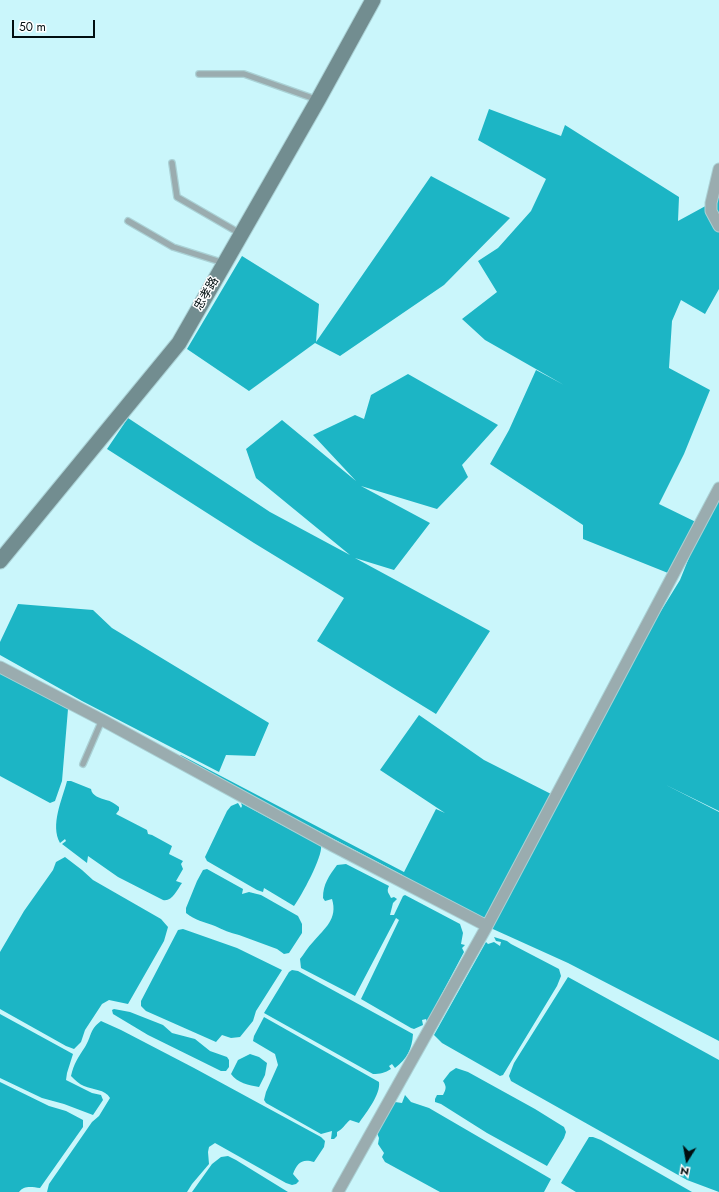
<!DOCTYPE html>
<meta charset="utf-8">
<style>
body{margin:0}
#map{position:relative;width:719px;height:1192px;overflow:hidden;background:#caf6fb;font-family:Jost,sans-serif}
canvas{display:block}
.north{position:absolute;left:667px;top:1140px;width:40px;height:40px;-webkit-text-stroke:3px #fff;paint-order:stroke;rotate:191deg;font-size:11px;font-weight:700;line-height:16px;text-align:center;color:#010e10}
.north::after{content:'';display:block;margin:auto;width:14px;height:18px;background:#010e10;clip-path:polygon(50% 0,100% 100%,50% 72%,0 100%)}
.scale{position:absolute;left:12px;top:20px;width:83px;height:18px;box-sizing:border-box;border:2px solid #010e10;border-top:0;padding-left:5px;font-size:12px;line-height:14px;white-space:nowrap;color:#010e10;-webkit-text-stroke:3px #fff;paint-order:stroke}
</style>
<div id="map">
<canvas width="719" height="1192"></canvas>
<div class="north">N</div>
<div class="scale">50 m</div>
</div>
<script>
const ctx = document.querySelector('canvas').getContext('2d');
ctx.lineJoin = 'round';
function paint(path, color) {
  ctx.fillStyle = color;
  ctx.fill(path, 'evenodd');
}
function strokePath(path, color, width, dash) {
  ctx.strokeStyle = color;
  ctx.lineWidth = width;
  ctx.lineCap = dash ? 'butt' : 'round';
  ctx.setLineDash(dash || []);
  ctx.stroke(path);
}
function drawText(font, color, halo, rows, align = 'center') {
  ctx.font = font + ' Jost,"Noto Sans TC",sans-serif';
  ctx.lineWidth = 3;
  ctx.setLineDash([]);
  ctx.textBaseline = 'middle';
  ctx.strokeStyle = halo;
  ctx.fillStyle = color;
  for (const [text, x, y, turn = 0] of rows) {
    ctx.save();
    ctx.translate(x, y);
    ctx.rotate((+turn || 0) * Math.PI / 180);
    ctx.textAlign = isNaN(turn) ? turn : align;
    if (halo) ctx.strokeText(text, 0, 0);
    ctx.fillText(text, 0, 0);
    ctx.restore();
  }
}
paint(new Path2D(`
 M489,109L561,136L565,125L679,197L678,221L711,203L719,163V289L705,314L681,300L672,321L669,368L710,390L684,454L659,504L702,525L719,494V811L666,785L719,812V1041L568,963L484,925L399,882L436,809L445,813L380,770L419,715L484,760L555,796L613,689L680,580L701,528L668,573L583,539V525L490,464L509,430L536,370L564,385L485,340L462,319L497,292L478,261L498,248L531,211L546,179L478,140Z
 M431,176L510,218L444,285L340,356L315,343L249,391L187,349L242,256L319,304L316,342Z
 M408,374L498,425L462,465L468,477L437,509L361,486L430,523L394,570L355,558L490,631L436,714L317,641L344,598L254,543L107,449L128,418L270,512L350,555L256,478L246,449L282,420L356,481L313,435L355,415L364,419L371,395Z
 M18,604L93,610L112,628L269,723L255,756L226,755L219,772L82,701L0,655V642Z
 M0,673L13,679L68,709L62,781L55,801L50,803L0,776Z
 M67,781H71L91,789C92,796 100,798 106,800C111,801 115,804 119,807V810L116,814L147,830L148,834L152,835L172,846L169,854L183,861L181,864L183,869L176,881L182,883C177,890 172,902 163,900L118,877L88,856L87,863L62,844L66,841L65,839L60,843C50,825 62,800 67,781Z
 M238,803L241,808L242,806L241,803L321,846C323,856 301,897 294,906L264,888L263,892L257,890L207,861L205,857L227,811L231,806Z
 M65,857L82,870L93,880L161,919L168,927L164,941L128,1004L109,1000L102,1004L85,1030L81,1042L74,1049L66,1046L0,1009V952L24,911L53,870L56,862Z
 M346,864L389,886C386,892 389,893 391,898L394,897L397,899L393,903L390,915H394L403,896L405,895L460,924L463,933L461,944L465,945L462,948L464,952L427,1022L426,1019L422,1020L423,1025L414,1029L411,1028L361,999L399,920L396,918L355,996L301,968L300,959C304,954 308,947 313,942C325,928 338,919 332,899L325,901L323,898C323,884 329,876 337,865Z
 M207,869L243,889L242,894L249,892L261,895L298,916L302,924V933L289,953L284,954L277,949L239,935C230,933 223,930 215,926C204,922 195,920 186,913V908L197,881L203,870Z
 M183,929L237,948L282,970L256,1011L253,1021L240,1037L231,1038L222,1035L216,1042L146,1011L141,1006V1001L178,930Z
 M494,937L507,941L511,944L559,969L561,976L557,986L503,1075L500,1076L442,1043L434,1035L486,942L488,944L494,942L500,946L501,942L496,941Z
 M292,970L298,971L413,1034C412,1049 407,1059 395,1068L392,1064L389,1066L391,1069C385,1073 380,1074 373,1074L264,1013L289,972Z
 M568,977L719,1060V1192L687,1180L511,1081L509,1076L514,1063Z
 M114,1009L130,1012L163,1025L172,1033L195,1039L210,1051L227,1057L229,1060V1067L226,1071H221L148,1035L113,1014L112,1010Z
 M0,1014L73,1054L67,1073L66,1080L92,1093L101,1095L103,1100L93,1115L64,1104L42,1098L0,1078Z
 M264,1017L379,1082C381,1094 366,1113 359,1123L350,1120C345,1124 343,1129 337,1132V1136L334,1139H331L332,1131L321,1134L266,1103L264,1100L266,1092L278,1065L275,1054L253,1041L254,1036Z
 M101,1021L121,1030L194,1068L321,1137L325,1141L324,1147L314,1162C302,1158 297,1163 293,1174L299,1181L296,1184L292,1185L286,1183L215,1143L209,1147L208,1152L209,1164L192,1184L187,1192H47L49,1184L92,1122L99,1116L110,1098C105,1089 93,1090 84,1086C79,1084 75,1080 71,1076C74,1063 78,1058 85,1047C92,1036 89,1030 101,1021Z
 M250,1054L259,1057L267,1063L265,1075L259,1087C249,1085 237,1083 231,1074L238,1060Z
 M456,1068L468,1072L535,1109L564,1127L566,1132L564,1138L547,1166L487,1133L441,1104L435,1102V1099L437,1095H443C446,1089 447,1087 443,1081L450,1072Z
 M0,1082L49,1106L66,1111L83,1120V1127L40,1188C32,1187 24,1185 19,1192H0Z
 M405,1095L411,1102L429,1108L551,1179L544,1192H440L385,1162L382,1157L384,1153L378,1144L379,1138L377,1133L395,1102L402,1103Z
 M589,1137H593L601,1140L692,1192H576L561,1183Z
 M228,1156L236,1160L288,1192H192L212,1164L221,1157Z`), '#1cb5c5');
strokePath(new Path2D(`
 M181,757L406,875`), '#1cb5c5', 3.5);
const lane = new Path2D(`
 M199,74H244L318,100
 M172,163L177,197L241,234
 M128,221L173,247L224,263
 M83,764L102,720`);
const street = new Path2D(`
 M719,169L711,203V211L719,226
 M0,667L102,720L333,846L487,926L338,1192
 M487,926L719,488`);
const secondary = new Path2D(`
 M0,561L179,343L318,100L373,0`);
strokePath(lane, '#aad1d5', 8);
strokePath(street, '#aad1d5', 13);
strokePath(secondary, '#aad1d5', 17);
strokePath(lane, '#9aacaf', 5.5);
strokePath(street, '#9aacaf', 11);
strokePath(secondary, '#728d90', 15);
drawText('12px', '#010e10', '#fff', [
 ["忠孝路",207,294,-60]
]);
</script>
